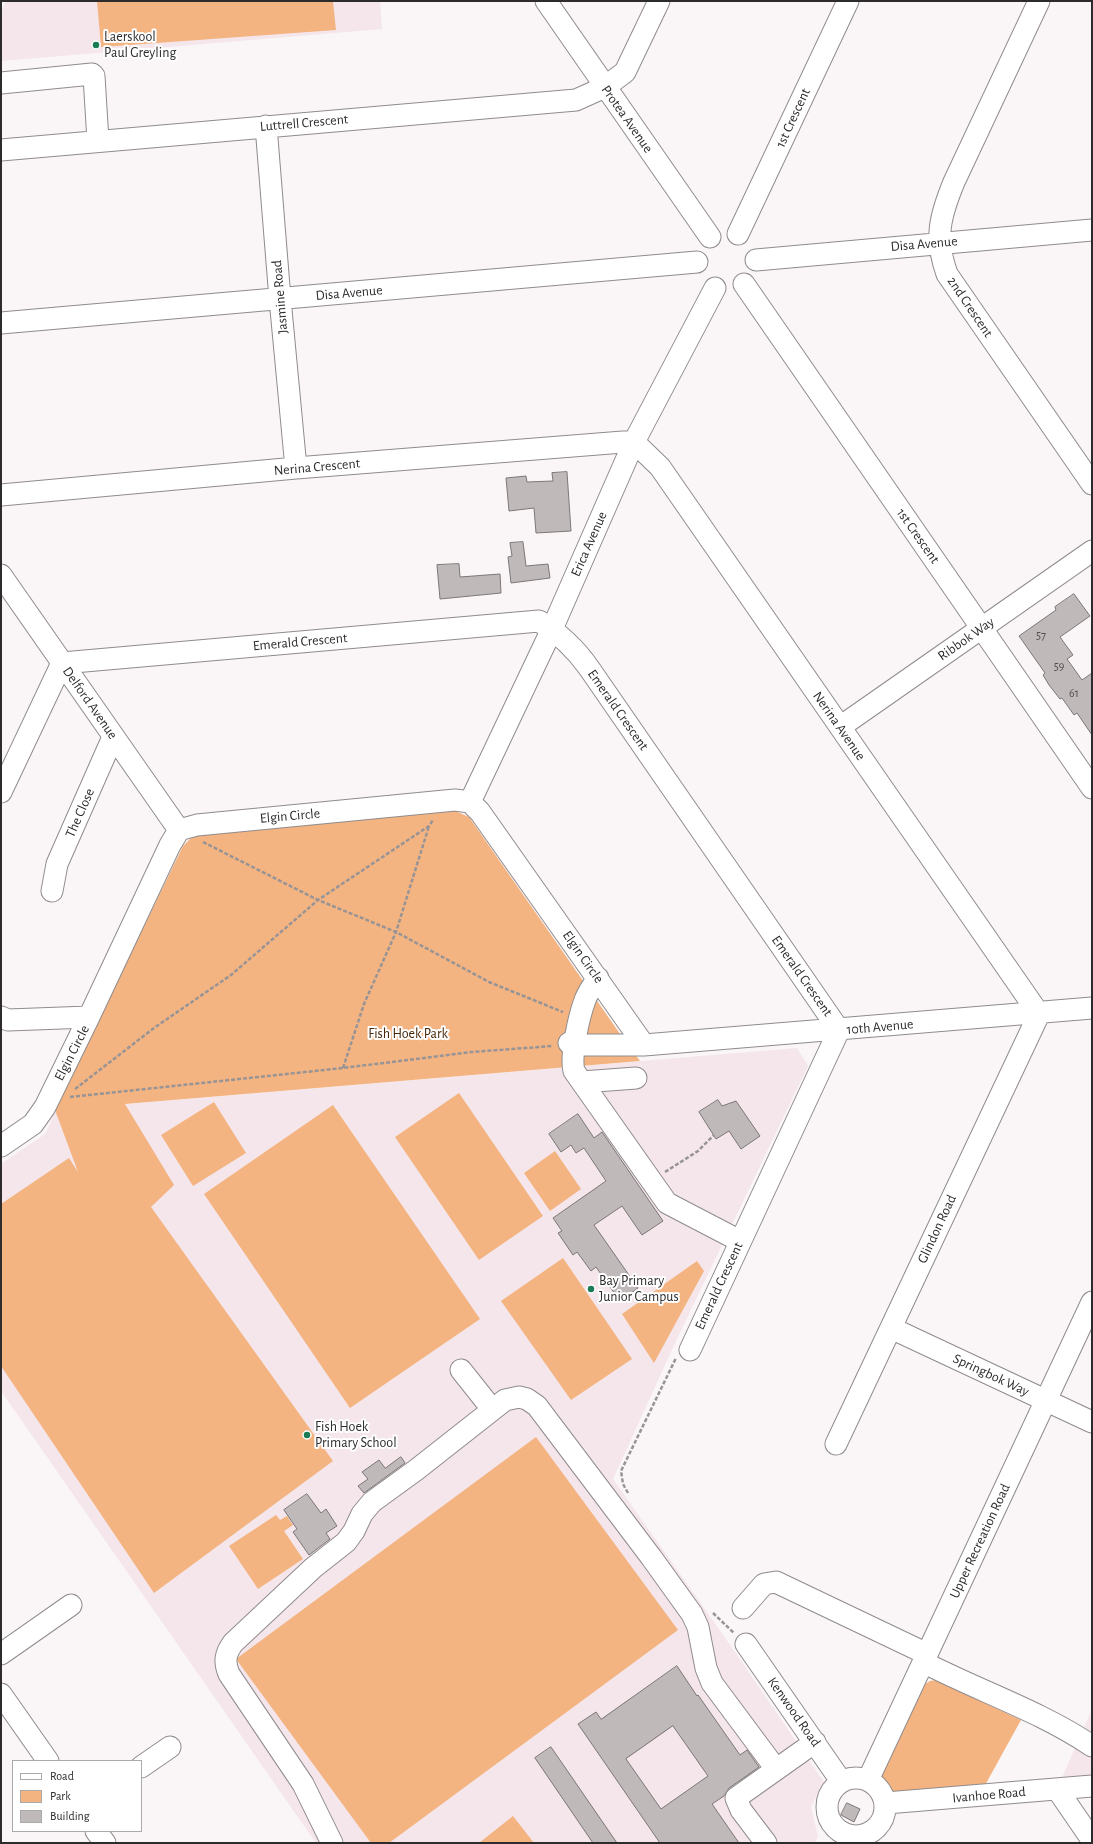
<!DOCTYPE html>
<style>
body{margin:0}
#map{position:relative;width:1093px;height:1844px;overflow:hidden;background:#faf5f7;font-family:"Alegreya Sans",sans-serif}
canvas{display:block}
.frame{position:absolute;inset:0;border:2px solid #2d2b2c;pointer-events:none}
.legend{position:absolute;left:12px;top:1760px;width:130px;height:72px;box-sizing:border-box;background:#fff;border:1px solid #abaaab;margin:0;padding:5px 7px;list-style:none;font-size:12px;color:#2d2b2c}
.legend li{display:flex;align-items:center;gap:8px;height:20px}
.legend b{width:20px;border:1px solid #abaaab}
</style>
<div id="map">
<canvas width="1093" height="1844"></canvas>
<div class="frame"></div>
<ul class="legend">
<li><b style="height:5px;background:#fff"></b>Road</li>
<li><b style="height:11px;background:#f4b481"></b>Park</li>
<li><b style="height:11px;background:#bfb9b9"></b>Building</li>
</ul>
</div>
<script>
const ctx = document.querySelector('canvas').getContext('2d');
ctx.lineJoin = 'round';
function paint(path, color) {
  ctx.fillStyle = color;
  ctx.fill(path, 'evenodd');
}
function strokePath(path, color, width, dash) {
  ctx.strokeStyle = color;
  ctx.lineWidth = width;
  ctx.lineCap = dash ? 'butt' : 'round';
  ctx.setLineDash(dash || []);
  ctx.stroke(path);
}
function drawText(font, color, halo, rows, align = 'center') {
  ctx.font = font + ' "Alegreya Sans",sans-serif';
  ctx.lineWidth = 4;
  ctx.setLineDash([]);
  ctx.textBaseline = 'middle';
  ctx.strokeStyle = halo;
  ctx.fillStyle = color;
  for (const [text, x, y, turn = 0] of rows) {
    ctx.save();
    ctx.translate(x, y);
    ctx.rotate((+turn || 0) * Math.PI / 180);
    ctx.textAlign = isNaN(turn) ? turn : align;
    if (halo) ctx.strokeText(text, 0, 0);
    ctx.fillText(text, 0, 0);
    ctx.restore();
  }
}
paint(new Path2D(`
 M6,1H380L382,29L1,61V11Z
 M797,1048L808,1066L675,1343L613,1479L728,1642L824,1782L811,1807L818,1836L815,1843H316L1,1391V1164L45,1134L50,1124L55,1110Z
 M1092,1709V1786L1057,1789Z`), '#f4e6eb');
paint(new Path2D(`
 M97,1H333L336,30L101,47Z
 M451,809L469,817L618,1031L640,1061L125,1104L174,1185L151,1207L333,1461L154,1593L1,1366V1204L69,1158L78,1172L55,1110L183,846L195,834Z
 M459,1093L543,1216L479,1260L395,1137Z
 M214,1102L246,1153L193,1186L161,1135Z
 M333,1105L480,1319L350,1408L204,1194Z
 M555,1151L581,1189L550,1211L524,1173Z
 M563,1258L632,1359L571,1400L501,1301Z
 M697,1261L704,1271L654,1363L622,1314Z
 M536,1437L678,1630L389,1843H371L236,1659Z
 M276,1515L280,1520L287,1516L293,1525L284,1531L303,1559L258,1589L229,1546Z
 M936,1680L1021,1720L984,1787L887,1792L883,1789L880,1779L925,1684L930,1681Z
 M513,1816L534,1843H479Z`), '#f4b481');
const building = new Path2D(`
 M567,472L571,531L536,533L534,508L509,511L506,478L526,476L527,482L553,481L552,473Z
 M523,542L526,566L548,564L550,578L511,583L508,557L512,556L510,543Z
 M459,564L460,577L500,574L501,593L440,599L437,565Z
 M1074,594L1090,616L1060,637L1073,655L1067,659L1082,680L1092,673V735L1077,713L1074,715L1062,698L1060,699L1049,685L1043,675L1045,673L1019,636L1056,610L1055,607Z
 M718,1100L722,1106L736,1101L760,1136L741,1149L729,1131L716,1139L699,1112Z
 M578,1114L594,1138L602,1132L663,1221L642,1235L622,1206L594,1225L638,1288L620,1301L596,1267L591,1271L577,1252L573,1255L558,1233L562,1231L553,1218L606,1181L584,1148L576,1153L571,1145L561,1152L549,1134Z
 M401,1457L405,1463L364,1493L358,1486L368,1479L362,1472L379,1460L385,1468Z
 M307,1494L321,1513L326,1509L337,1526L326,1533L330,1539L309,1555L293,1532L297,1529L284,1510Z
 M677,1666L697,1696L698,1695L740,1755L747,1750L759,1767L729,1788L724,1796L712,1804L739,1843H660L578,1724L596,1712L601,1719ZM673,1726L708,1776L661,1809L626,1759Z
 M551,1747L617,1843H593L535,1758Z
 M847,1803L860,1809L854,1822L841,1815Z`);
paint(building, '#bfb9b9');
strokePath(building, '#7c7776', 1);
const minor = new Path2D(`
 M546,1L710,237
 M1039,1L954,182C940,216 934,238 947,274L1092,484
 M1,83L92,74L94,76L98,141
 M266,126L280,299L296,468
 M1,150L576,100L605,87L625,72L659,1
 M738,234L848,1
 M756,260L1092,230
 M744,284L1092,788
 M1,323L697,262
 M1,495L296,468L623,442H634L660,467L1039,1014L836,1444
 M1,575L179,830
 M840,727L1092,551
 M1,792L62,663L539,621C560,634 575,648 589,668L839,1030
 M470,802L552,629L634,442L715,288
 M52,891L57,864L113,737
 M598,978C593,985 588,992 585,1000C579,1016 570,1056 574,1071L667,1203L740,1241
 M1,1017L8,1020L89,1017
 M569,1043L575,1045H644L1092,1008
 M582,1082L636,1078
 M1,1146L33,1124L45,1107L89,1017L170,845L179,830L197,825L455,800L470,802L480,812L644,1045
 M891,1328L1092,1422
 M690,1350L839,1030
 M461,1370L492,1409
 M743,1608L764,1584L776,1582L927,1654
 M746,1644L841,1781
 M1,1654L71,1605
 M923,1662C979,1691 1040,1711 1092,1746
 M1,1694L48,1761
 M141,1767L170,1747
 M827 1807a29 29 0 1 1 58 0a29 29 0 1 1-58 0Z
 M868,1780L1092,1302
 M1057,1789L1092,1840
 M886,1803L1092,1786
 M96,1831L105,1843
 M332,1843L303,1784L229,1674C224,1662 225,1654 233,1643L313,1568L346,1542L354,1531L362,1514L372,1502L416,1470L505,1400L519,1397L527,1399L537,1406L651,1557L692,1614L698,1627L706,1668L712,1683L776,1769
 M766,1843L741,1810L736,1798L815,1742`);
strokePath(minor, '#908b8c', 23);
strokePath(new Path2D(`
 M203,842L318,900L396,932L489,982L563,1012
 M343,1068L364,1004L396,932L429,826
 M75,1089L154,1028L231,975L318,900L429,826L433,820
 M70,1097L343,1068L472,1052L552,1046
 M665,1172L698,1151L714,1135
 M628,1493L623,1484L621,1471L676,1358
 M713,1613L734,1633`), '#989496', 2.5, [4, 2]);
strokePath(minor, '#fff', 21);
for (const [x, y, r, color] of [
 [96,45,4,"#197c54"],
 [591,1289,4,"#197c54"],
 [307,1435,4,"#197c54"]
]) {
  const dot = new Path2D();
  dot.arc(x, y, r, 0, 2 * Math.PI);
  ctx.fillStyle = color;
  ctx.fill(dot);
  strokePath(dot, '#fff', 1.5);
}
drawText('12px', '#524e4f', null, [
 ["57",1041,635],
 ["59",1059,666],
 ["61",1074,693]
]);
drawText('14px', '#2d2b2c', '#fff', [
 ["Laerskool",104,37],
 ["Paul Greyling",104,53],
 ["Bay Primary",599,1281],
 ["Junior Campus",599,1297],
 ["Fish Hoek",315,1427],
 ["Primary School",315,1443]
], 'left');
drawText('14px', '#2d2b2c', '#fff', [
 ["1st Crescent",793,118,-65],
 ["Protea Avenue",627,119,55],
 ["Luttrell Crescent",304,123,-5],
 ["Disa Avenue",924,244,-5],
 ["Disa Avenue",349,293,-5],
 ["Jasmine Road",280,297,-95],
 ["2nd Crescent",970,307,56],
 ["Nerina Crescent",317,467,-5],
 ["1st Crescent",918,536,55],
 ["Erica Avenue",589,544,-66],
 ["Ribbok Way",966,639,-35],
 ["Emerald Crescent",300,642,-5],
 ["Delford Avenue",90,703,55],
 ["Emerald Crescent",618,710,55],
 ["Nerina Avenue",839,726,55],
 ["The Close",80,813,-66],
 ["Elgin Circle",290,816,-5],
 ["Elgin Circle",583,957,55],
 ["Emerald Crescent",802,976,55],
 ["10th Avenue",880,1027,-5],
 ["Elgin Circle",72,1053,-63],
 ["Glindon Road",937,1229,-65],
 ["Emerald Crescent",719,1286,-65],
 ["Springbok Way",991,1375,25],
 ["Upper Recreation Road",980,1541,-65],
 ["Kenwood Road",794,1712,55],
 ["Ivanhoe Road",989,1795,-5]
]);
drawText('14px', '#452608', '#fff', [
 ["Fish Hoek Park",408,1034]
]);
</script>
